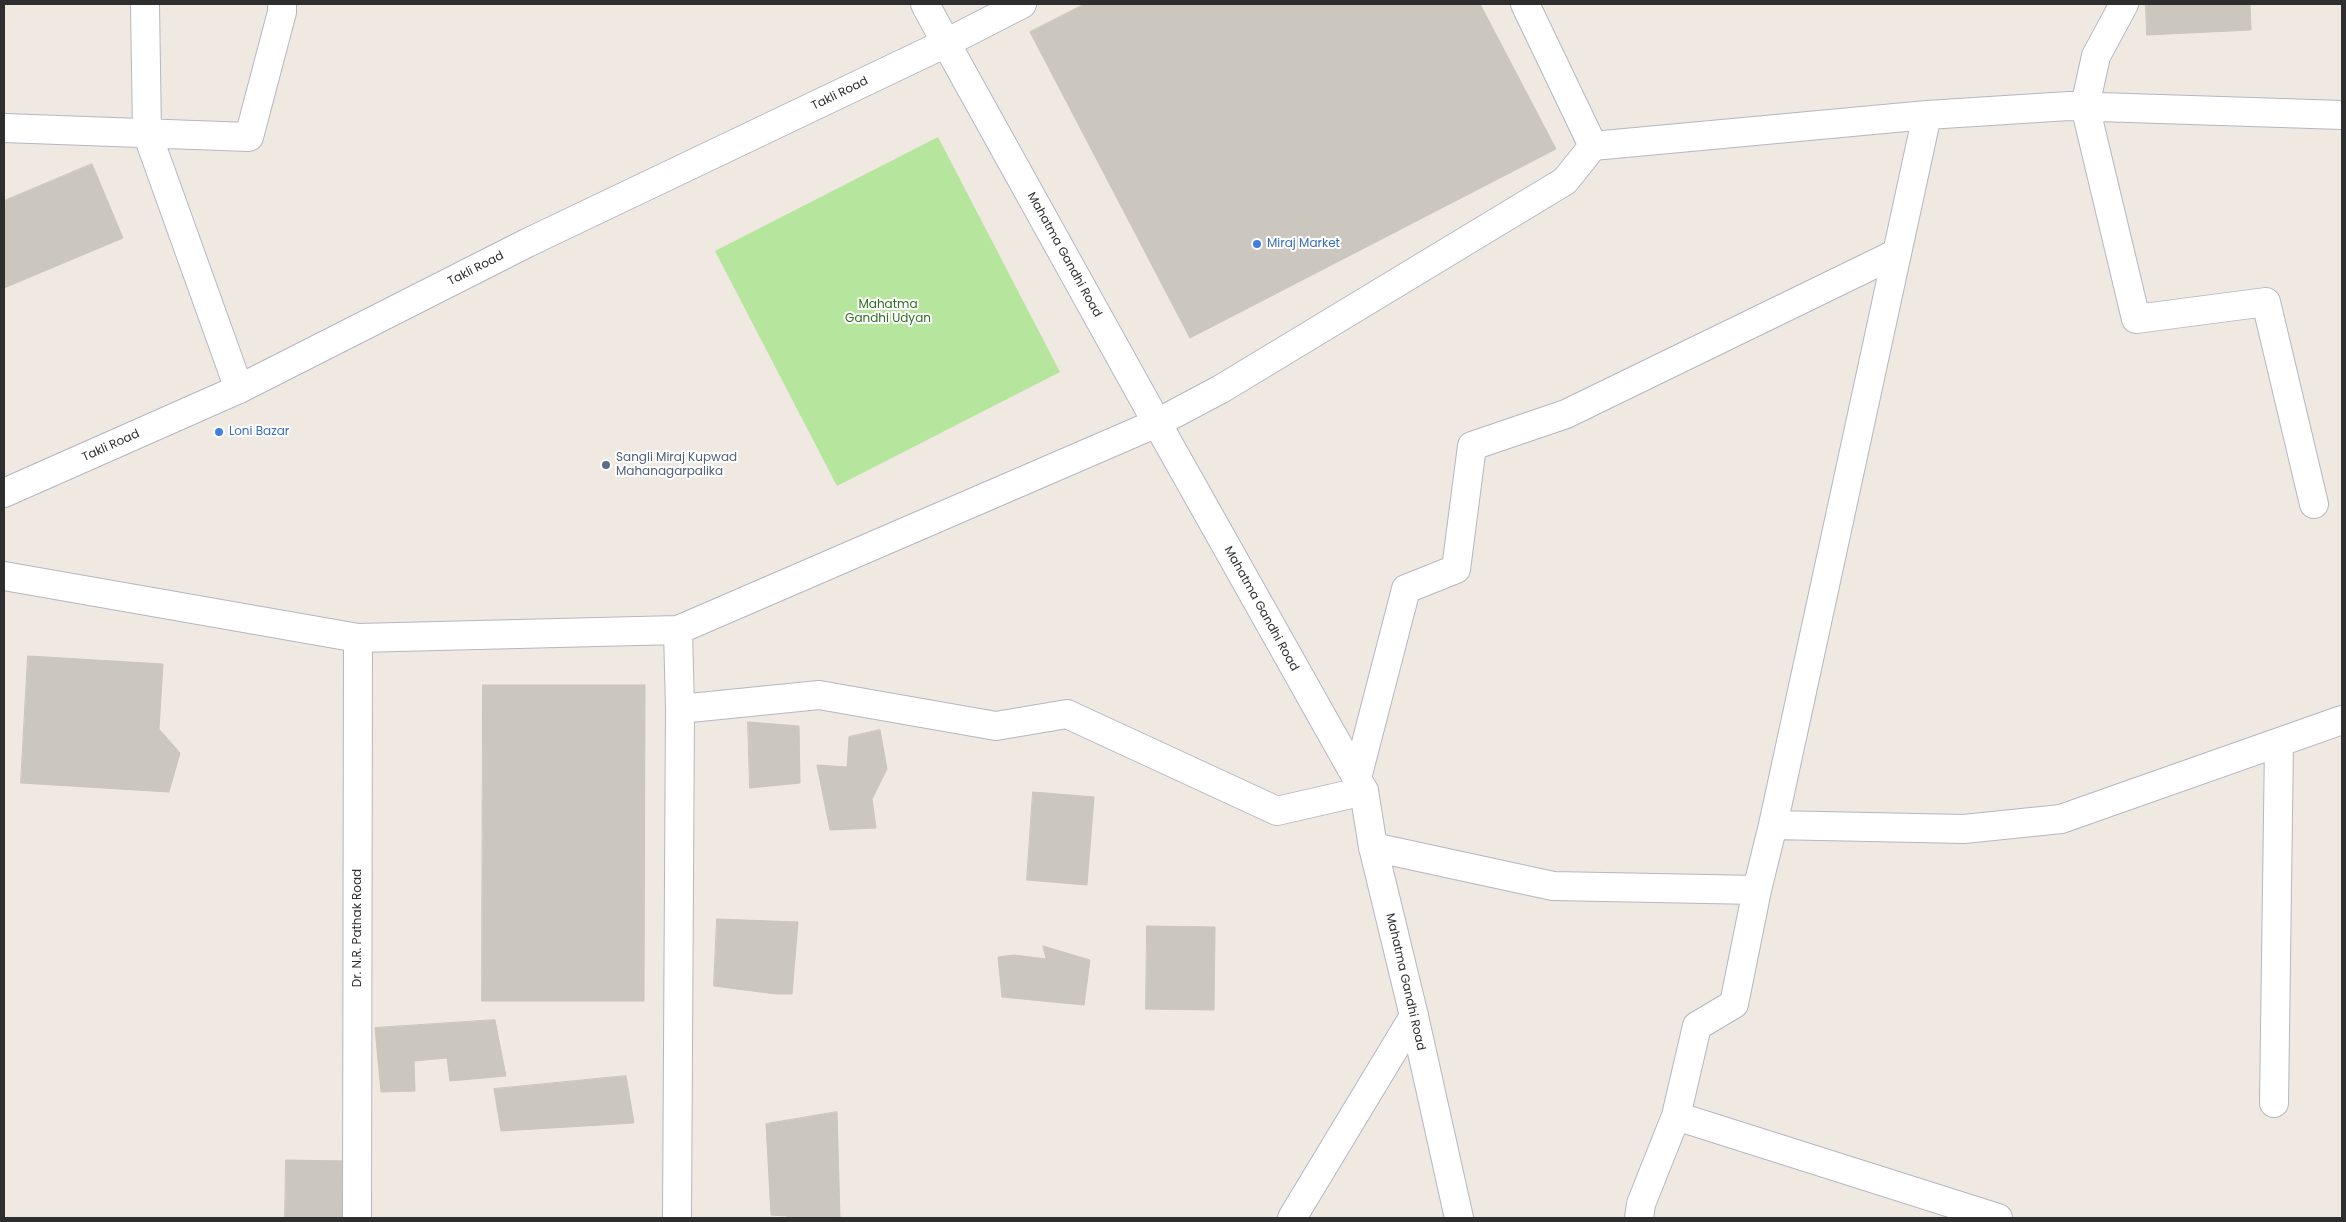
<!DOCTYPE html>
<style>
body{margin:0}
#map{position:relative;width:2346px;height:1222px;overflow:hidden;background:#efe9e1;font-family:Poppins,sans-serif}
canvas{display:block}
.frame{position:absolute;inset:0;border:5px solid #2e2e2e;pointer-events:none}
</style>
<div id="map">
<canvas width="2346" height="1222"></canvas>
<div class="frame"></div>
</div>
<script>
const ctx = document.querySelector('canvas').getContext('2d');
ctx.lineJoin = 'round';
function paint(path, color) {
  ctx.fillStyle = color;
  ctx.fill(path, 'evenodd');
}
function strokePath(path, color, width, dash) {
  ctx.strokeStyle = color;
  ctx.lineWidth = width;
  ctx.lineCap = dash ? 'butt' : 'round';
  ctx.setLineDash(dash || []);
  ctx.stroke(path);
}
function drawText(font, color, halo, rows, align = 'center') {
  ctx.font = font + ' Poppins,sans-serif';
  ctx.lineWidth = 4;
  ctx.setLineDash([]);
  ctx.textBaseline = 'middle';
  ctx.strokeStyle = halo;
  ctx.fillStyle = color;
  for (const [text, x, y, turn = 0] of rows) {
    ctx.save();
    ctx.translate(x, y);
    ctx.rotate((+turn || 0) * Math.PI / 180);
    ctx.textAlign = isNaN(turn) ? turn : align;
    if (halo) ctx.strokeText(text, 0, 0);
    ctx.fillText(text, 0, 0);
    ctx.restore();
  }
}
paint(new Path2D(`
 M938,137L1060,372L837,486L715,251Z`), '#b6e59e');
const building = new Path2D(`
 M1085,4H1480L1556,149L1190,338L1030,32Z
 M2146,4H2250L2251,30L2147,35Z
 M92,164L123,238L4,288V201Z
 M28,656L163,664L159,729L180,753L169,792L21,783Z
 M483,685H645L644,1001H482Z
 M748,722L799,726L800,783L750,788Z
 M880,730L887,769L872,799L876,828L830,830L817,765L847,767L849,737Z
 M1033,792L1094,797L1087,885L1027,880Z
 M717,919L798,922L792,994H776L714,986Z
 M1147,926L1215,927L1214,1010L1146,1009Z
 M1043,946L1090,960L1084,1005L1002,997L998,957L1014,955L1046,959Z
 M495,1020L506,1076L450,1081L447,1058L414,1061L415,1091L381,1092L375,1028Z
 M626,1076L634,1123L501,1131L494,1089Z
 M837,1112L840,1218H788V1216L771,1215L766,1124Z
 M286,1160L345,1161L344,1218H285Z`);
paint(building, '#cbc7bf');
strokePath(building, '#cbc5ba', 1);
const minor = new Path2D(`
 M145,4L147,133L239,389
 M925,4L946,43
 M2124,4L2096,56L2085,106L2136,319L2266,302L2314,504
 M4,128L249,137L282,12V4
 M1593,146L1927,115L2069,106L2342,115
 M4,576L358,638L678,630
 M680,709L819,695L996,726L1067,714L1277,811L1364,791
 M1357,778L1406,589L1456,569L1472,446L1566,414L1897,253
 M1773,825L1964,829L2061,819L2342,720
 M1373,847L1553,886L1757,890
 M2274,1103L2279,744
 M1676,1116L1998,1218
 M357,1218L358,638
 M677,1218L680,709L678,630L1157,423L1221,389L1565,181L1593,146L1525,4
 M1292,1218L1414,1016
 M1639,1218L1641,1204L1676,1116L1697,1026L1734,1004L1757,890L1773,825L1927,115`);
const secondary = new Path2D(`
 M946,43L1157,423L1364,791L1373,847L1414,1016L1459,1218
 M4,493L239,389L527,243L946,43L1022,4`);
strokePath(minor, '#b4b7c1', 30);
strokePath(secondary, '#b4b7c1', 30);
strokePath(minor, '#fff', 28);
strokePath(secondary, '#fff', 28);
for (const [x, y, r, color] of [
 [1257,244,5,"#3f7fe0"],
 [219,432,5,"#3f7fe0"],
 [606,465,5,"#5c6f8a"]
]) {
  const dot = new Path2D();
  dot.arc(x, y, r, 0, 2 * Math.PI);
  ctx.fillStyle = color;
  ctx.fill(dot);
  strokePath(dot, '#fff', 2);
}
drawText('12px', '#2e2e2e', '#fff', [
 ["Takli Road",840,94,-26],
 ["Mahatma Gandhi Road",1064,255,61],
 ["Takli Road",476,269,-27],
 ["Takli Road",111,446,-24],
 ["Mahatma Gandhi Road",1261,609,61],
 ["Dr. N.R. Pathak Road",358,928,-90],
 ["Mahatma Gandhi Road",1405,982,77]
]);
drawText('12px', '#366cbe', '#fff', [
 ["Miraj Market",1267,244],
 ["Loni Bazar",229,432]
], 'left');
drawText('12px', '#2c6e1b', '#fff', [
 ["Mahatma",888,305],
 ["Gandhi Udyan",888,319]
]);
drawText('12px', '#4e5e75', '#fff', [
 ["Sangli Miraj Kupwad",616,458],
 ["Mahanagarpalika",616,472]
], 'left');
</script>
